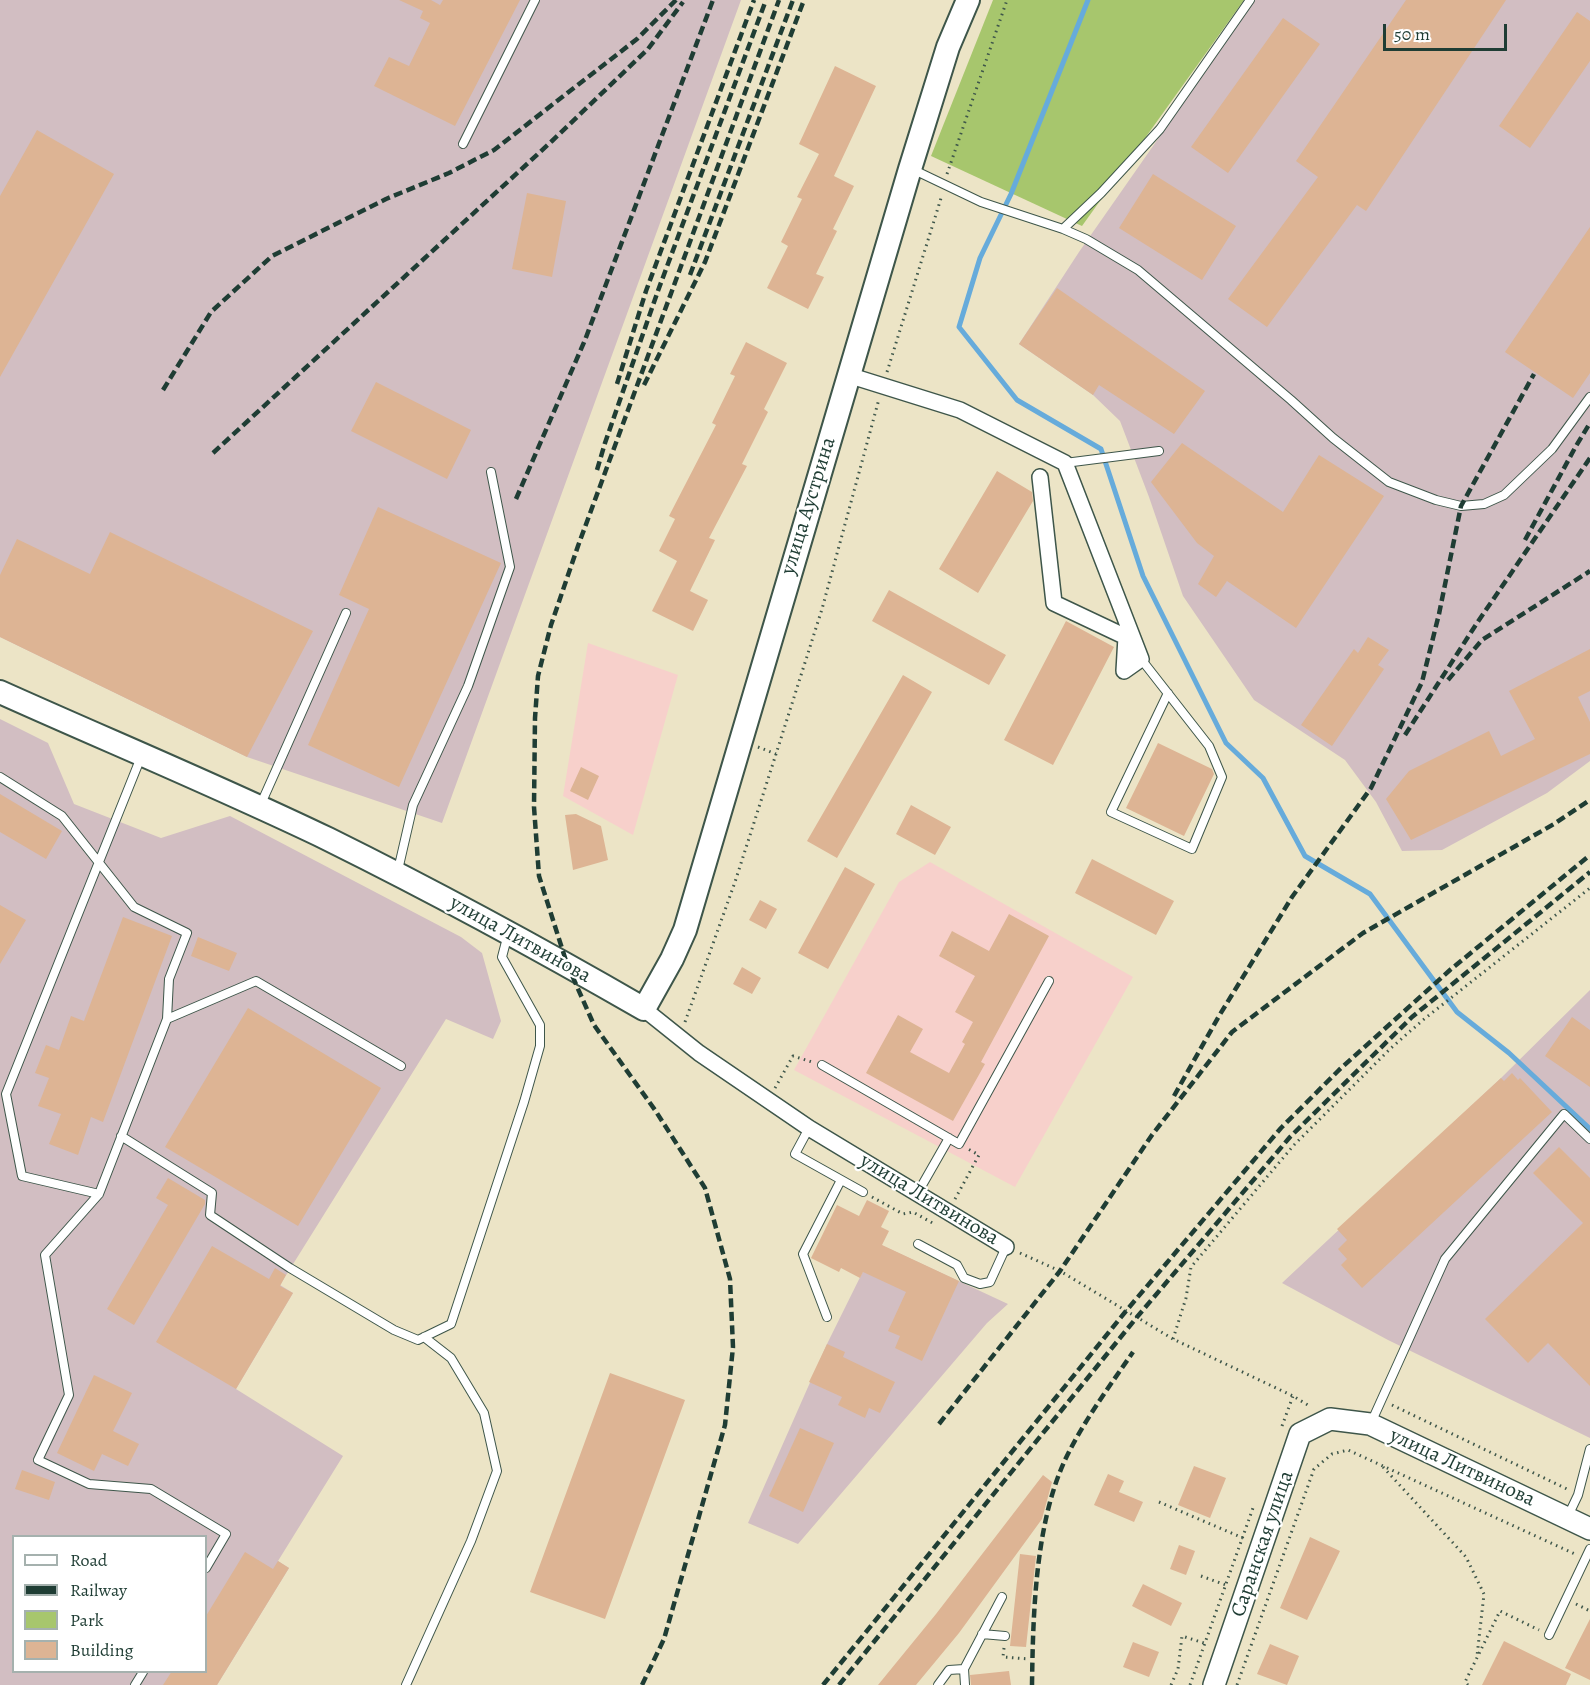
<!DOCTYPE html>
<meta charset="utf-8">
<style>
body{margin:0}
#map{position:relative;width:1590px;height:1685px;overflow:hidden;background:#ece4c6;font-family:Alegreya,serif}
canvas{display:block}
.legend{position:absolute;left:12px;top:1535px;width:195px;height:138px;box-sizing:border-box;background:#fff;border:2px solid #a5b1ae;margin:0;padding:8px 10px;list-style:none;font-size:18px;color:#1f3d34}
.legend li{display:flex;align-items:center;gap:12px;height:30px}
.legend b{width:30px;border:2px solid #a5b1ae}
.scale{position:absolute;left:1383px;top:24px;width:124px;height:27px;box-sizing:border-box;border:3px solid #1f3d34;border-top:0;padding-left:8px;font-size:18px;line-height:21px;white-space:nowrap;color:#1f3d34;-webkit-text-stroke:4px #fff;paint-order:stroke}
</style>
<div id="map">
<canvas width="1590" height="1685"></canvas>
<ul class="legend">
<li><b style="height:8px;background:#fff"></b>Road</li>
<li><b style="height:8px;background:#1f3d34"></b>Railway</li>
<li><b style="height:16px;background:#a7c66d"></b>Park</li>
<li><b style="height:16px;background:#ddb494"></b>Building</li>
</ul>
<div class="scale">50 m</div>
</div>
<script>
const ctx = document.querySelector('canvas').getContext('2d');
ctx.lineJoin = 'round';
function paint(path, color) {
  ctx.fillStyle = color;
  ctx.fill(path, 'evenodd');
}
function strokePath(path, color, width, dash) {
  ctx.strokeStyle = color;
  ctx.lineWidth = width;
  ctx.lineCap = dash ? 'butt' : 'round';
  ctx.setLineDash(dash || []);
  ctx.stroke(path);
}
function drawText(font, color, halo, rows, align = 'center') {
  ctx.font = font + ' Alegreya,serif';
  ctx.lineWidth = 4.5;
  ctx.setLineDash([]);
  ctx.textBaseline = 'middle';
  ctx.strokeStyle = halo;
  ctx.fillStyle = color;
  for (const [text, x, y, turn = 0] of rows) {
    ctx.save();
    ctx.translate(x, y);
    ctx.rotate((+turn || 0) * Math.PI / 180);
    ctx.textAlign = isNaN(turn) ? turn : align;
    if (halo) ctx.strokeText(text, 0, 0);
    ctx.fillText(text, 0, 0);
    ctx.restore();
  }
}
paint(new Path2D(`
 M588,643L678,675L633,835L563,796Z
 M930,862L1133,977L1015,1187L794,1070L899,882Z`), '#f7d0cb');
paint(new Path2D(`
 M0,0H741L442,823L247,757L0,637Z
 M1255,0H1590V761L1547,793L1442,850L1402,851L1376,802L1345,760L1254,700L1183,596L1149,497L1120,421L1093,395L1019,344L1079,252Z
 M0,719L48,743L74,804L161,838L230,816L461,937L482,953L501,1021L493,1039L446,1019L280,1285L293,1293L236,1389L343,1456L278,1561L289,1568L217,1685H0ZM14,1536H206V1672H14Z
 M1590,990V1438L1388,1340L1282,1283L1501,1078Z
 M877,1243L1008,1304L987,1323L798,1544L748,1523L827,1344Z`), '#d2bec2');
paint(new Path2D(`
 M993,0H1244L1082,226L931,156Z`), '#a7c66d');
strokePath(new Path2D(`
 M1088,0L1011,194L980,258L959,327L1017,400L1101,449L1143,576L1226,743L1263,778L1305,856L1370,894L1457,1012L1509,1053L1590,1129`), '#66abdb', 5);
paint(new Path2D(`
 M399,0H431L440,5L443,0H520L455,126L374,86L389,57L409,66L430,23L420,18L423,11Z
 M1406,0H1506L1366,211L1357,205L1267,327L1228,299L1318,177L1296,161Z
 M1577,12L1590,21V61L1530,148L1499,126Z
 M1283,18L1320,44L1228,173L1191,147Z
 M835,66L876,86L834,176L854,186L833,229L837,231L816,274L824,277L808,309L767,288L788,246L781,242L802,199L797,197L819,154L799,144Z
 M37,130L114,174L0,377V196Z
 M1153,174L1236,226L1202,280L1119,228Z
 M527,193L566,201L552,277L512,269Z
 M1590,227V373L1573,398L1505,352Z
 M1057,288L1205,391L1174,434L1099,385L1093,395L1019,344Z
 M746,342L787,363L764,409L768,412L742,464L747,466L709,538L715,540L690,591L708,600L693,631L652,611L677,561L659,551L675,519L669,516L716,425L712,423L735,376L730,374Z
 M376,382L471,430L447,479L351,431Z
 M1182,443L1283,512L1319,455L1384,496L1296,628L1227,581L1216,597L1198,584L1214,556L1197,543L1151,482Z
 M997,471L1032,492L1033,501L978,593L939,569Z
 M378,507L501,563L399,787L308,745L369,609L339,595Z
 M110,532L313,631L247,757L0,637V575L17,539L90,574Z
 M889,590L1006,655L989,685L872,621Z
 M1066,621L1114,647L1053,765L1004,740Z
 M1368,637L1389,650L1378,665L1384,669L1332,746L1301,725L1354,649L1358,653Z
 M1590,649V691L1578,697L1590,722V754L1411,840L1386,799L1409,771L1489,731L1501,756L1535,739L1509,691Z
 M903,675L932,692L837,858L807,841Z
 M1158,743L1212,769L1214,774L1184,836L1126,808Z
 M581,767L599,776L588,800L570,791Z
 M0,794L62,831L46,859L0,832Z
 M911,805L951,827L935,855L896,834Z
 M576,814L601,826L608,860L573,870L565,815Z
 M1092,859L1174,901L1156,935L1075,893Z
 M845,867L875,884L828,969L798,953Z
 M760,900L777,909L766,929L749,920Z
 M0,905L26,920L0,964Z
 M1009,914L1049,936L981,1062L985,1064L953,1121L866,1073L898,1015L923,1029L910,1052L949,1073L965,1044L962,1042L973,1022L955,1012L975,976L939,956L952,931L989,951Z
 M123,917L172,936L103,1122L91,1117L78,1155L49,1144L61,1114L38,1106L49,1078L35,1073L46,1045L59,1050L71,1016L84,1021Z
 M198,937L237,953L229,971L191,956Z
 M742,967L761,978L752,994L733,984Z
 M248,1008L381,1088L298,1226L165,1147Z
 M1572,1017L1590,1030V1087L1545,1056Z
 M1512,1073L1518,1080L1520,1078L1552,1112L1362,1288L1341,1265L1347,1259L1338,1249L1347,1240L1337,1229L1501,1078L1504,1081Z
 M1559,1147L1590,1178V1386L1548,1343L1528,1363L1485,1319L1583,1223L1533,1173Z
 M168,1178L205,1200V1204L134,1325L107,1309L168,1205L156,1198Z
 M867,1200L889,1211L881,1227L889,1231L882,1245L959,1281L922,1361L895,1348L900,1336L888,1331L906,1292L863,1272L860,1278L841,1268L839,1272L811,1258L837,1205L859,1216Z
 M212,1246L269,1279L275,1268L286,1275L280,1286L293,1293L236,1389L156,1342Z
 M827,1344L845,1352L843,1357L895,1382L880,1413L869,1408L865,1418L838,1405L842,1397L809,1382Z
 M610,1373L685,1400L605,1619L530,1592Z
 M94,1375L132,1393L113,1431L139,1444L128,1466L102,1454L94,1471L57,1453Z
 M800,1428L834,1443L803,1512L769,1496Z
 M1194,1466L1226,1478L1210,1518L1178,1505Z
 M22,1470L55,1482L49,1500L15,1489Z
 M1108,1474L1124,1481L1119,1492L1143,1502L1134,1522L1094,1505Z
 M1043,1475L1052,1482L1042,1519L959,1633L916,1685H878L936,1614Z
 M1310,1537L1340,1551L1307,1620L1280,1608Z
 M1179,1545L1195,1551L1186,1575L1170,1569Z
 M245,1552L273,1569L278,1561L289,1568L217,1685H163L172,1671H206V1616Z
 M1020,1554L1036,1556L1026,1647L1010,1646Z
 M1143,1584L1182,1603L1171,1626L1132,1606Z
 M1590,1619V1680L1565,1668Z
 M1504,1641L1571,1674L1566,1685H1482Z
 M1133,1642L1159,1652L1149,1677L1123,1667Z
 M1270,1644L1299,1656L1287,1685L1257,1674Z
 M1009,1671L1011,1685H971L970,1675Z`), '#ddb494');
const lane = new Path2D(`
 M463,144L535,0
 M914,170L981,202L1063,229L1101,193L1160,129L1250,0
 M1063,229L1086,239L1138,270L1291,400L1333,438L1389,482L1436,500L1461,506L1484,504L1504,495L1552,449L1590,397
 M1065,463L1159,451
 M1141,659L1209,746L1222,777L1192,849L1111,812L1168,693
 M0,777L62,816L134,907L187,933L169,979L167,1019
 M260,806L346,613
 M398,870L413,805L468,686L510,567L491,472
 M822,1065L959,1144L1049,981
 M809,1128L795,1154L863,1192
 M121,1136L212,1193L210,1215L290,1268L394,1330L418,1340L451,1324L524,1102L540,1046V1025L502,957L508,934
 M99,1194L22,1176L6,1094L141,757
 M917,1194L949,1138
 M918,1244L957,1265L964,1278L980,1284L990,1282L1006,1247
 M827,1317L803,1254L841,1180
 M1371,1423L1445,1259L1564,1114L1590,1139
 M1568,1516L1578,1495L1590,1449
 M206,1568L226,1534L151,1489L89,1484L38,1460L69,1395L45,1255L99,1194L167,1019L256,981L401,1066
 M982,1634L1005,1636
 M1549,1635L1590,1549
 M135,1685L143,1672
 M406,1685L471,1541L497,1471L484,1413L451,1358L424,1337
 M938,1685L949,1670L964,1669
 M965,1685L964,1669L1002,1597`);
const street = new Path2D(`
 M848,375L960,410L1065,463L1141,659L1124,671L1126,637L1054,603L1040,477
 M644,1009L699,1053L809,1128L1006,1247`);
const secondary = new Path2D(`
 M1214,1685L1300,1434L1330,1419L1370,1424L1590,1529`);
const primary = new Path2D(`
 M0,692C109,741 220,787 328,839C435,892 540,949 644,1009L672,959L685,930L910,169L948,47L968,0`);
strokePath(lane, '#3e564a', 10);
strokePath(street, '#3e564a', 18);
strokePath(secondary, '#3e564a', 24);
strokePath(primary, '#3e564a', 26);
strokePath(new Path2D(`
 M947,174L1007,0
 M887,372L942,195
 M758,747L776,754L822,609L879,399
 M685,1022L735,882L776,754
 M775,1088L793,1056L812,1062
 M872,1197L903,1214L913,1212L936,1225
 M955,1199L979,1155L968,1149
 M1020,1253L1060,1271L1173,1339L1293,1396L1311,1407
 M1173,1339L1186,1298L1191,1267L1294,1145L1391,1048L1423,1020L1590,888
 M1392,1405L1567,1489
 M1282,1426L1293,1396
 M1383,1467L1466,1557L1484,1594L1477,1656
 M1159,1502L1243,1538
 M1201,1576L1226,1585
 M1576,1604L1590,1611
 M1004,1648L1003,1657L1029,1659
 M1171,1685L1178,1669L1182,1636L1204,1643
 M1190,1685L1253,1508
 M1237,1685L1314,1469L1332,1454L1348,1450L1575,1554
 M1468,1685L1465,1682L1500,1611L1539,1630`), '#3e564a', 3, [1.5, 4.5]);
strokePath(lane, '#fff', 8);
strokePath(street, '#fff', 15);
strokePath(secondary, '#fff', 21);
strokePath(primary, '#fff', 22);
strokePath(new Path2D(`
 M690,275L793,0
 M617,384L646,291L754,0
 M644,385L705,262L804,0
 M163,390L211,312L272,256L386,199L449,173L494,150L637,39L676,0
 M213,453L552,141L648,49L683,2
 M597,470L605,443L659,288L766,0
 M516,499L585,340L713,0
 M1525,540L1576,446L1590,423
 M1448,680L1482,640L1590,571
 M1405,735L1477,623L1590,458
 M1174,1096L1219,1016L1292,897L1371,788L1422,682L1439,614L1461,506L1534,374
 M939,1424L1060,1271L1152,1135L1232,1032L1363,933L1554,824L1590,800
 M642,1685L664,1639L725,1425L733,1347L730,1279L705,1188L655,1110L594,1025L567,964L539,876L534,807L535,718L538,676L551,625L578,546L779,0
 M823,1685L1126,1311L1281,1128L1339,1070L1450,970L1590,855
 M839,1685L1137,1317L1290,1137L1412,1017L1590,872
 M1032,1685C1033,1615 1035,1525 1065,1460C1083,1422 1109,1387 1133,1352`), '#1f3d34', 4.5, [9, 4.5]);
drawText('21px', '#1f3d34', '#fff', [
 ["улица Аустрина",809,506,-73],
 ["улица Литвинова",520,940,29],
 ["улица Литвинова",929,1200,31],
 ["улица Литвинова",1462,1468,25],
 ["Саранская улица",1263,1544,-71]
]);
</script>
